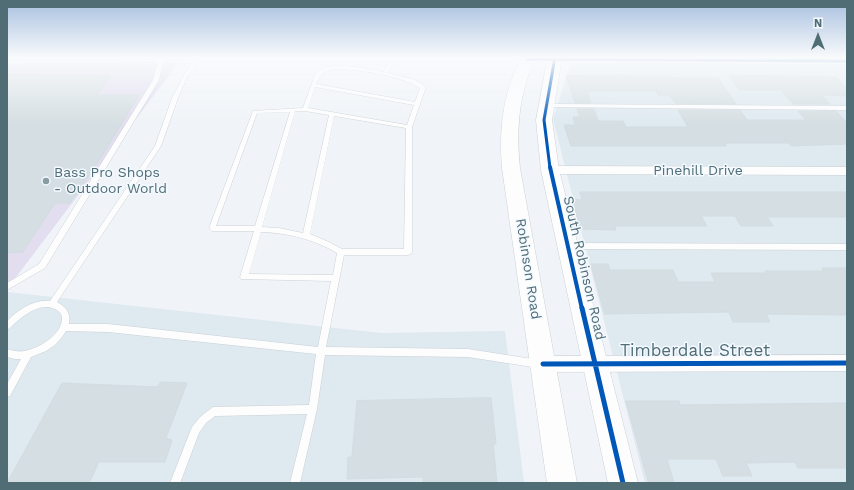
<!DOCTYPE html>
<style>
body{margin:0}
#map{position:relative;width:854px;height:490px;overflow:hidden;background:#f0f4f8;font-family:"Work Sans",sans-serif}
canvas{display:block}
.frame{position:absolute;inset:0;border:8px solid #506d76;pointer-events:none}
.north{position:absolute;left:798px;top:16px;width:40px;height:40px;-webkit-text-stroke:3px #f3f9fe;paint-order:stroke;rotate:0deg;font-size:11px;font-weight:700;line-height:16px;text-align:center;color:#506d76}
.north::after{content:'';display:block;margin:auto;width:14px;height:18px;background:#506d76;clip-path:polygon(50% 0,100% 100%,50% 72%,0 100%)}
</style>
<div id="map">
<canvas width="854" height="490"></canvas>
<div class="frame"></div>
<div class="north">N</div>
</div>
<script>
const ctx = document.querySelector('canvas').getContext('2d');
ctx.lineJoin = 'round';
function paint(path, color) {
  ctx.fillStyle = color;
  ctx.fill(path, 'evenodd');
}
function strokePath(path, color, width, dash) {
  ctx.strokeStyle = color;
  ctx.lineWidth = width;
  ctx.lineCap = dash ? 'butt' : 'round';
  ctx.setLineDash(dash || []);
  ctx.stroke(path);
}
function drawText(font, color, halo, rows, align = 'center') {
  ctx.font = font + ' "Work Sans",sans-serif';
  ctx.lineWidth = 3;
  ctx.setLineDash([]);
  ctx.textBaseline = 'middle';
  ctx.strokeStyle = halo;
  ctx.fillStyle = color;
  for (const [text, x, y, turn = 0] of rows) {
    ctx.save();
    ctx.translate(x, y);
    ctx.rotate((+turn || 0) * Math.PI / 180);
    ctx.textAlign = isNaN(turn) ? turn : align;
    if (halo) ctx.strokeText(text, 0, 0);
    ctx.fillText(text, 0, 0);
    ctx.restore();
  }
}
paint(new Path2D(`
 M572,57H847V483H645L553,119Z
 M7,292L381,333L505,331L524,483H7Z`), '#dee9f0');
paint(new Path2D(`
 M7,57H183L7,289Z`), '#e3ddf0');
const building = new Path2D(`
 M7,74L111,75L97,95H139L100,159L70,203H55L23,252L7,253Z
 M630,75L631,76H671L673,78H718L736,104L675,103L670,95H658L656,91H587L591,103H575L566,76Z
 M728,75L836,77L847,89V96L822,95L830,104H793L781,90H740Z
 M577,109H594L598,121H623L626,127H688L678,110H740L747,120H806L798,111H836L847,123V144L791,146L789,143H725L726,146H571L564,125H575L573,117H580Z
 M580,192H847V217H767L773,226H741L735,216H701L707,226H615L616,230L580,229L572,199L582,200Z
 M591,264H608L610,270H673L678,282H715L711,273H766L765,271H824L822,268H847V315L766,314L770,322H733L729,312L605,314Z
 M161,382L187,383L166,438L172,440L165,462H99L89,483H7L62,383L157,387Z
 M491,398L496,444H493L497,483H423V477L347,479L348,457H352L357,401Z
 M626,401H679L680,405L847,403V468H798L795,462L746,463L752,476H723L716,459H667L674,483H649Z`);
paint(building, '#d5dee2');
strokePath(building, '#d2dce1', 1);
const lane = new Path2D(`
 M161,57H165L164,60L194,61L197,57H201L187,77L178,98L161,146L57,302C66,307 71,313 69,324H108L318,347L331,281L241,279L240,277L254,231H212L209,228L253,111L303,108L315,75C327,58 365,69 383,72L392,57H396L387,73L415,80L426,87L412,127V252L411,254L408,255H344L326,347L468,349L539,360L542,361L543,364L542,367L539,368L468,357L325,355L317,409L300,483H290L307,414L215,416L206,423L199,433L180,483H170L192,427L200,417L213,407L309,405L316,354L108,332L66,331L62,337L55,345L46,351L31,357L10,396L7,397V384L21,359H15L7,357V349C13,351 19,352 25,351C39,348 62,335 62,318C62,314 59,311 55,309C39,301 20,318 10,328L7,330V321C18,310 34,299 50,301L155,146L172,98L183,77L192,63L163,62L159,80L45,268L7,290V283L39,264L153,80L158,62L7,63V61L159,60ZM333,69C357,69 400,75 420,88L415,102L316,84C320,75 323,71 333,69ZM315,87L414,105L407,125L308,108ZM295,111H305L329,115L303,233L279,228L262,227ZM290,112L255,226H216L257,113ZM334,116L406,128L404,249H342L329,242L310,234ZM261,232C289,233 313,239 337,253L333,275L249,274Z
 M510,57H521L529,59C525,62 514,60 510,57Z
 M546,104L847,106V110L544,107L543,106Z
 M570,243L847,244V250L570,249L568,248L566,246L568,244Z`);
const street = new Path2D(`
 M523,57L847,58V64L527,62L523,61L522,59Z
 M550,166L847,167V175L550,174L545,173L543,170L545,167Z
 M847,355V371L543,372L537,370L534,364L537,358L543,356Z`);
const secondary = new Path2D(`
 M521,57H535C519,96 516,126 520,168L577,483H547L502,168C499,126 503,95 521,57Z
 M548,57H562L552,120L559,170L638,483H608L541,170L536,120Z`);
strokePath(lane, '#cbd1d5', 1);
strokePath(street, '#cbd1d5', 1);
strokePath(secondary, '#c9d1d5', 1);
paint(lane, '#fdfdfe');
paint(street, '#fdfdfe');
paint(secondary, '#fdfdfe');
strokePath(new Path2D(`
 M527,59L847,61
 M550,168L544,120L555,57`), '#0057b8', 3);
strokePath(new Path2D(`
 M550,167L582,309`), '#0057b8', 4);
strokePath(new Path2D(`
 M582,308L623,483
 M543,364L847,363`), '#0057b8', 5);
const sky = ctx.createLinearGradient(0, 0, 0, 125);
sky.addColorStop(0, '#a8c0df');
sky.addColorStop(0.46, '#f8fafc');
sky.addColorStop(1, '#f8fafc00');
ctx.fillStyle = sky;
ctx.fillRect(0, 0, 854, 125);
for (const [x, y, r, color] of [
 [46,181,4,"#889ca4"]
]) {
  const dot = new Path2D();
  dot.arc(x, y, r, 0, 2 * Math.PI);
  ctx.fillStyle = color;
  ctx.fill(dot);
  strokePath(dot, '#f3f9fe', 1.5);
}
drawText('14px', '#506d76', '#f3f9fe', [
 ["Pinehill Drive",698,171],
 ["South Robinson Road",584,268,77],
 ["Robinson Road",528,269,81]
]);
drawText('14px', '#506d76', '#f3f9fe', [
 ["Bass Pro Shops",54,173],
 ["- Outdoor World",54,189]
], 'left');
drawText('17px', '#506d76', '#f3f9fe', [
 ["Timberdale Street",695,351]
]);
</script>
